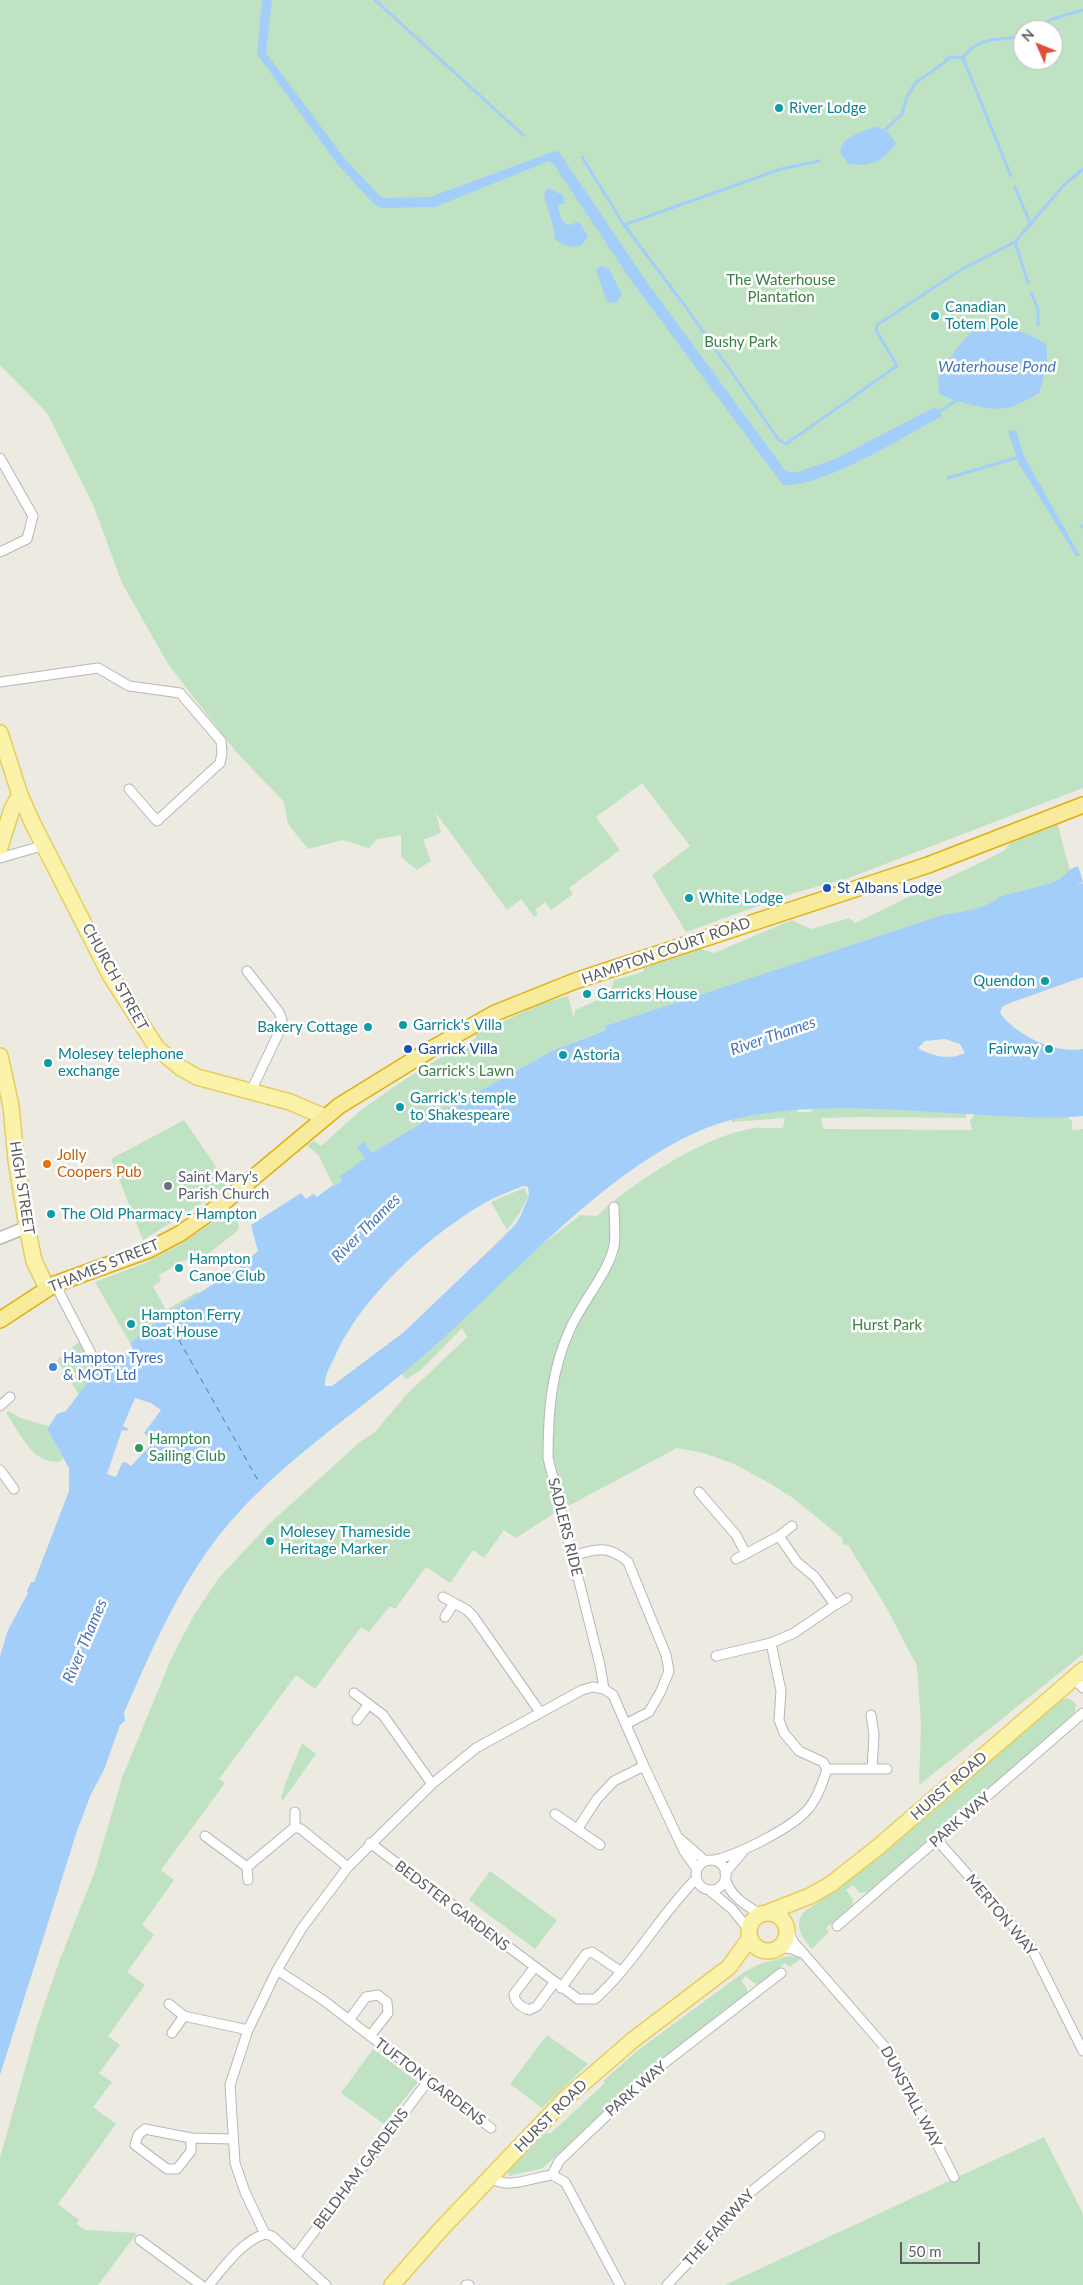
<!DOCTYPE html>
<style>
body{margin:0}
#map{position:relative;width:1083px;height:2285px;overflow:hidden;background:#eceae1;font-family:Lato,sans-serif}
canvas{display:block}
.north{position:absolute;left:1013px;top:20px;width:50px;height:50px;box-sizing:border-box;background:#fff;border:1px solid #bdbec0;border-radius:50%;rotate:314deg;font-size:14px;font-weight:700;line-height:20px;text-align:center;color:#5a5d61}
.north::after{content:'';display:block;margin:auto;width:18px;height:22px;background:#de4f35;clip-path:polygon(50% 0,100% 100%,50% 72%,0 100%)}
.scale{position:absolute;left:900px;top:2242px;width:80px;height:22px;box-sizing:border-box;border:2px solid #5a5d61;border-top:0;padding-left:6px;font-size:15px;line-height:18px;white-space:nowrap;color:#5a5d61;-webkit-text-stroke:4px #fff;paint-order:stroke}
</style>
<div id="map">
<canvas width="1083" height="2285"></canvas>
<div class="north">N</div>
<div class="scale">50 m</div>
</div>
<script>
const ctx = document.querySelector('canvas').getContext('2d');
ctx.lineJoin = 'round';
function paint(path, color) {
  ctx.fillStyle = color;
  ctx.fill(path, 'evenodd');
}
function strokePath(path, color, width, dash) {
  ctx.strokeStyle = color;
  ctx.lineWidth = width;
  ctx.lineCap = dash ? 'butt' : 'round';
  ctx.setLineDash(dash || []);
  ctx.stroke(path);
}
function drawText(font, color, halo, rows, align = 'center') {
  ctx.font = font + ' Lato,sans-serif';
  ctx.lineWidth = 5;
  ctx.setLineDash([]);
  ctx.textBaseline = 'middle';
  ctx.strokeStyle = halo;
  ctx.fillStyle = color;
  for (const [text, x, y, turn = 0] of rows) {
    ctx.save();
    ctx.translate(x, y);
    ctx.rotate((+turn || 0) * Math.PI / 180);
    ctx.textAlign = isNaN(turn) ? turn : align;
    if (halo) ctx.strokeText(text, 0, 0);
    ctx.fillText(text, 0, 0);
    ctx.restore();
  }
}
paint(new Path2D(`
 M0,0H1083V788L846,879L797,892L686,932L652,875L690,846L642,783L596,817L620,850L569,888L573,894L551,910L545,902L535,910L538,914L534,917L521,899L507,910L436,813L441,833L423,840L431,861L417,870L401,857V835L377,839L369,848L343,840L308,849L288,824L284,802L237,753L168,664L122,583L94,507L47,413L0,365ZM1023,30H1053V60H1023Z
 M1057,822L1071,875L901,940L890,933L839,956L836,952L711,992L708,996L701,995L605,1026L606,1030C566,1044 527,1060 495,1089L490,1085L372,1153L366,1145L365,1158L340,1177L342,1181L334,1187L319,1156L307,1145L314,1141L321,1146L360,1111L392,1088L428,1065L476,1038L475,1034L543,1003L568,996L574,1019L575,1010L610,995L614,980L643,972L644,968L700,949L714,953L792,920L811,929L849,918L855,923L1004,851L1015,837Z
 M823,1093L966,1109V1118L862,1117L821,1118L823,1129L972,1130L970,1121L979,1107L1057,1109L1072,1121V1130L1083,1129V1654L919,1785L921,1725L917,1666L885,1605L848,1545L843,1544L842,1538L793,1498L771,1484L734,1464L704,1453L677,1448L553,1514L516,1538L504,1530L484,1558L473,1550L450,1583L426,1567L395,1609L390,1606L369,1632L361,1627L315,1689L296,1675L219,1779L225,1783L161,1870L174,1880L142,1925L154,1935L127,1972L145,1985L108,2036L120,2045L99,2073L112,2082L93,2107L116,2124L58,2204L79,2220L76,2224L86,2230L137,2233L98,2285H0V2158L37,2026L59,1962L95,1871L122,1778L171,1659L194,1615L218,1579L269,1524L361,1441L375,1432L406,1395L467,1337L462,1328L421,1370L406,1379L399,1371L525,1257L581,1215L597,1216C633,1182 707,1134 756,1128C765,1127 774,1129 783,1128L785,1118L732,1122L733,1111L789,1102L798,1112H811Z
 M184,1120L228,1184L201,1204L143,1240L111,1159Z
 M524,1188L528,1196L521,1211L507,1230L491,1202Z
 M229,1211L237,1220L239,1227L236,1232L194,1265L189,1258L159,1275L161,1281L153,1286L166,1310L197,1292L199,1294L167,1314L130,1343L95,1282L145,1263L181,1244Z
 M79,1342L96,1371L79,1395L57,1360Z
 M8,1411L20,1418L48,1426L47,1429L63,1458L59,1462C54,1461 47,1461 43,1459C27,1451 16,1427 6,1413Z
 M1068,1698L1076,1704L1075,1712L1071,1716L1049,1737L868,1892L860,1893L853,1885L846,1890L853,1899L852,1906L826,1928L829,1932L812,1949C802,1937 793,1925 804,1912L856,1875L1062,1700Z
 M302,1743L316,1754L283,1800L281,1798L285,1784Z
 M490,1871L557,1920L535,1949L469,1900Z
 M789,1956L801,1958L790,1967L785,1963L760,1984L754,1983L746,1976L741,1981L747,1988V1994L639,2078L543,2168L509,2176L508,2171L547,2132L550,2134L605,2083L603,2081L637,2051L744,1972L757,1965Z
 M547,2035L588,2064L542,2108L510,2084Z
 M373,2049L418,2082L384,2124L341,2093Z
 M1044,2137L1083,2214V2285H725Z`), '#bfe2c2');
paint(new Path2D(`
 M262,0H272L266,53L345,159L382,198L430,197L555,151L559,152L644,278L784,469L790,472H798L835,459L935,407L942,416C905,436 822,488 783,485L633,283L553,163L549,161L435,207L381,208L375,205L338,165L257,54Z
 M877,127L886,130L896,143C883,162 871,167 848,164C846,161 843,157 841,154C836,139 866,129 877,127Z
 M548,188L563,195L565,203L558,206L561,219L566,224L572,225L576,222L581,224L588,237L581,246C570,248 563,246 555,239C554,223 547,210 544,194Z
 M601,266L609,269L622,294L616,303L607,302L596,270Z
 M977,326C1003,327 1026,329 1047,345V365L1039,393C1031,397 1021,404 1011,407C991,413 958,402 939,394L938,377L956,349Z
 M1016,430L1024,456L1080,556H1076L1019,464L1008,431Z
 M1078,866L1083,882L1076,885L1083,883V977L1010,1003L1002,1007L1000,1013C1017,1036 1055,1054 1083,1049V1116C1050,1119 1018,1117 985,1115C903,1111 816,1100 735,1119C622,1146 509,1283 421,1358C358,1412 286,1458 231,1521C183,1576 153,1647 124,1713L125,1721L120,1725L104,1770L91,1794L77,1831L0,2075V1656L8,1630L28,1593L27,1591L31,1582H34L69,1491V1468L47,1429L57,1414L66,1411L96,1371L133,1350L130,1343L167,1314L235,1270L258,1251L251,1225L301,1193L306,1199L313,1194L317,1197L333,1185L334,1187L342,1181L339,1177L365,1158L357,1147L364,1142L372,1153L427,1120L554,1050L606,1030L605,1026L940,916C960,911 983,911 999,897L1051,883L1060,879L1071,869ZM945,1039L960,1044L965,1053C950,1060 933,1057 918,1048L925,1041ZM523,1186L528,1187L529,1195L521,1215L516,1224L498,1242L404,1332L332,1386H325C324,1375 332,1363 336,1354C363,1295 435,1229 492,1199C502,1194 513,1190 523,1186ZM135,1398L151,1403L161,1410L144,1433L154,1442L131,1466L125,1462L122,1463L116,1477L107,1474L122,1430L127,1431L128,1429L123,1426Z`), '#a4cefa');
strokePath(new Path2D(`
 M375,0L523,135
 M1037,30L1052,19L1083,10
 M963,58L1011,176
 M885,130L902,114L906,99L915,83L937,68L950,57L963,58C976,37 1001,39 1023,37
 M582,157L624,225L683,303L779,440L786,444L897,366L876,330L877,325L962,269L1015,242L1064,185L1083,169
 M1015,187L1031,225
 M624,225L781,169L819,161
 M1015,242L1028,283
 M1031,293L1038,309V325
 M935,414L956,401
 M948,478L1019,457
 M1081,527L1083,525`), '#a4cefa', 3);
strokePath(new Path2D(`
 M179,1340L260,1484`), '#4877bb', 1, [6, 5]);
const minor = new Path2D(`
 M0,458L33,516L27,539L0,552
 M0,682L98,668L129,686L180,693L221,741L222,753L220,763L157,821L129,789
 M0,858L45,845
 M247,971L279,1012L282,1020L281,1028L251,1091
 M614,1207C614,1219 616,1234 614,1246C609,1271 582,1303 571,1327C551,1369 548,1412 548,1458L600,1665L604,1689L613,1695L644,1766L684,1851L697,1869
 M55,1284L96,1363
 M0,1406L10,1397
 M0,1470L14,1489
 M699,1492L736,1535L746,1554
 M572,1556C596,1549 608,1544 628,1562L666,1655L669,1671L661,1691L649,1712L626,1724
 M736,1559L779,1536L792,1526
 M443,1597L467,1610L473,1616L540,1712
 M835,1605L847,1598
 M445,1617L454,1603
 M716,1656L771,1643L794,1633L835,1605L815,1577L797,1562L779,1536
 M1074,1678L1083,1688
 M354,1693L383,1715L432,1784
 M871,1715L874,1735L872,1769
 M357,1720L369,1704
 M827,1769H887
 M295,1812V1827
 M555,1814L600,1845
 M578,1828L597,1799L614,1781L644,1766
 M205,1836L247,1867L248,1880
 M680,1839L705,1861
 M937,1840L1030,1945L1083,2051
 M370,1843L578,1999H595C634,1964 659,1916 696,1879
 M714,1860C738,1855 794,1827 809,1808C818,1797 823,1782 827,1769L823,1762L799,1751L784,1733L779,1720L781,1691L771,1643
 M696 1875a15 15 0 1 1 30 0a15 15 0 1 1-30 0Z
 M247,1867L295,1827L301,1829L348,1867
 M725,1873L742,1853
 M725,1878C731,1897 744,1904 760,1914
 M709,1890L732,1909L749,1930
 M837,1926L1083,1713
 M788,1930L794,1943L804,1954L891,2054L954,2177
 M780,1947L792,1949L801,1953
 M534,1968L514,1994C515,2003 520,2006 529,2010L537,2006L554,1983
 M277,1970L323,2000L491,2128
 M561,1988L586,1954L592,1952L620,1971
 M169,2004L184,2016L248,2030
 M349,2020L366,1997L378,1995L387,2002L388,2013L370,2036
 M172,2033L184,2016
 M191,2138V2151L177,2169H167L135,2145L138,2135L145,2129L191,2138L233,2139
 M552,2175L559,2161L649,2075L781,1973
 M491,2177C507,2191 533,2177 552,2175L565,2182L620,2285
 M140,2240L201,2285
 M295,2257L428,2081
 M209,2285C224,2267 242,2241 265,2234
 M326,2285L272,2236L265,2234L245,2192L235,2163L230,2085L248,2030L277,1970L302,1928L348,1867L432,1784L476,1748L582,1690L593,1687L604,1689
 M466,2285H469
 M667,2285L712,2237L747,2195L820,2136`);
const tertiary = new Path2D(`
 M0,1238L27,1227`);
const primary = new Path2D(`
 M0,733L20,795L33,824L110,975L157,1048L181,1068L197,1077L290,1102L325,1117
 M0,847L12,809L20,795
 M0,1056L11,1106L16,1160L27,1227L34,1261L47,1288
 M769,1912L810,1896L831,1884L878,1847L1083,1670
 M749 1932a19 19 0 1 1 38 0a19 19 0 1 1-38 0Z
 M392,2285L443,2227L566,2098L633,2040L729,1967L750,1938`);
const trunk = new Path2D(`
 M0,1320L55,1284L149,1250L181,1233L223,1203L339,1106L433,1048L495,1013L575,981L928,865L1083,805`);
strokePath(minor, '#b4b7bb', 11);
strokePath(tertiary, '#b4b7bb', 14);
strokePath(primary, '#e8cc5e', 18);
strokePath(trunk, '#e0af0d', 18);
strokePath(minor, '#fff', 9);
strokePath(tertiary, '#fff', 11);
strokePath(primary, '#faf3a9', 15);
strokePath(trunk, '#f8ec9c', 15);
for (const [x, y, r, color] of [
 [779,108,5,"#0f9aa8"],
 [935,316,5,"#0f9aa8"],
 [827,888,5,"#1a4fb4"],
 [689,898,5,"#0f9aa8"],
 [1045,981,5,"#0f9aa8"],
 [587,994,5,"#0f9aa8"],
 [403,1025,5,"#0f9aa8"],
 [368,1027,5,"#0f9aa8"],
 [408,1049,5,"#1a4fb4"],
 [1049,1049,5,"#0f9aa8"],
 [563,1055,5,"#0f9aa8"],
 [48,1063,5,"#0f9aa8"],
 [400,1107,5,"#0f9aa8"],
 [47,1164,5,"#e8710a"],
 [168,1186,5,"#6b7280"],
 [51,1214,5,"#0f9aa8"],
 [179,1268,5,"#0f9aa8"],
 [131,1324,5,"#0f9aa8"],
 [53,1367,5,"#3f7fe0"],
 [139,1448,5,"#2e9e5b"],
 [270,1541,5,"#0f9aa8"]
]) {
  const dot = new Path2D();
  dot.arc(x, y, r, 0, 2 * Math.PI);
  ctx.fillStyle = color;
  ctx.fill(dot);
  strokePath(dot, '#fff', 2);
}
drawText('15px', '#0d838f', '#fff', [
 ["River Lodge",789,108],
 ["Canadian",945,307],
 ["Totem Pole",945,324],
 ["White Lodge",699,898],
 ["Quendon",1035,981,"right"],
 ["Garricks House",597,994],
 ["Garrick's Villa",413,1025],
 ["Bakery Cottage",358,1027,"right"],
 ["Fairway",1039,1049,"right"],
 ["Molesey telephone",58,1054],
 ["exchange",58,1071],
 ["Astoria",573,1055],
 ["Garrick's temple",410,1098],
 ["to Shakespeare",410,1115],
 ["The Old Pharmacy - Hampton",61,1214],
 ["Hampton",189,1259],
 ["Canoe Club",189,1276],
 ["Hampton Ferry",141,1315],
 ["Boat House",141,1332],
 ["Molesey Thameside",280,1532],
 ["Heritage Marker",280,1549]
], 'left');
drawText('15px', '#398142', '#fff', [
 ["The Waterhouse",781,280],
 ["Plantation",781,297],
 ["Bushy Park",741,342],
 ["Garrick's Lawn",466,1071],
 ["Hurst Park",887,1325]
]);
drawText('15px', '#164399', '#fff', [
 ["St Albans Lodge",837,888],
 ["Garrick Villa",418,1049]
], 'left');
drawText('15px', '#5a5d61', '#fff', [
 ["HAMPTON COURT ROAD",666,951,-19],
 ["CHURCH STREET",115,977,61],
 ["HIGH STREET",22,1188,81],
 ["THAMES STREET",104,1266,-22],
 ["SADLERS RIDE",565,1527,76],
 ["HURST ROAD",949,1786,-41],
 ["PARK WAY",960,1820,-41],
 ["BEDSTER GARDENS",452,1906,37],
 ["MERTON WAY",1001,1915,50],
 ["TUFTON GARDENS",430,2082,37],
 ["PARK WAY",636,2089,-41],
 ["DUNSTALL WAY",911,2097,62],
 ["HURST ROAD",551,2116,-45],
 ["BELDHAM GARDENS",361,2169,-53],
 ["THE FAIRWAY",719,2228,-48]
]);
drawText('15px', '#c56008', '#fff', [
 ["Jolly",57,1155],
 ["Coopers Pub",57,1172]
], 'left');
drawText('15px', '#5b616d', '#fff', [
 ["Saint Mary's",178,1177],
 ["Parish Church",178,1194]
], 'left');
drawText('15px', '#366cbe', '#fff', [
 ["Hampton Tyres",63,1358],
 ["& MOT Ltd",63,1375]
], 'left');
drawText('15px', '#27864d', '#fff', [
 ["Hampton",149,1439],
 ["Sailing Club",149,1456]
], 'left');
drawText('italic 16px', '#4877bb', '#fff', [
 ["Waterhouse Pond",997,367],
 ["River Thames",773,1036,-19],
 ["River Thames",366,1228,-45],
 ["River Thames",85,1641,-67]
]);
</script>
